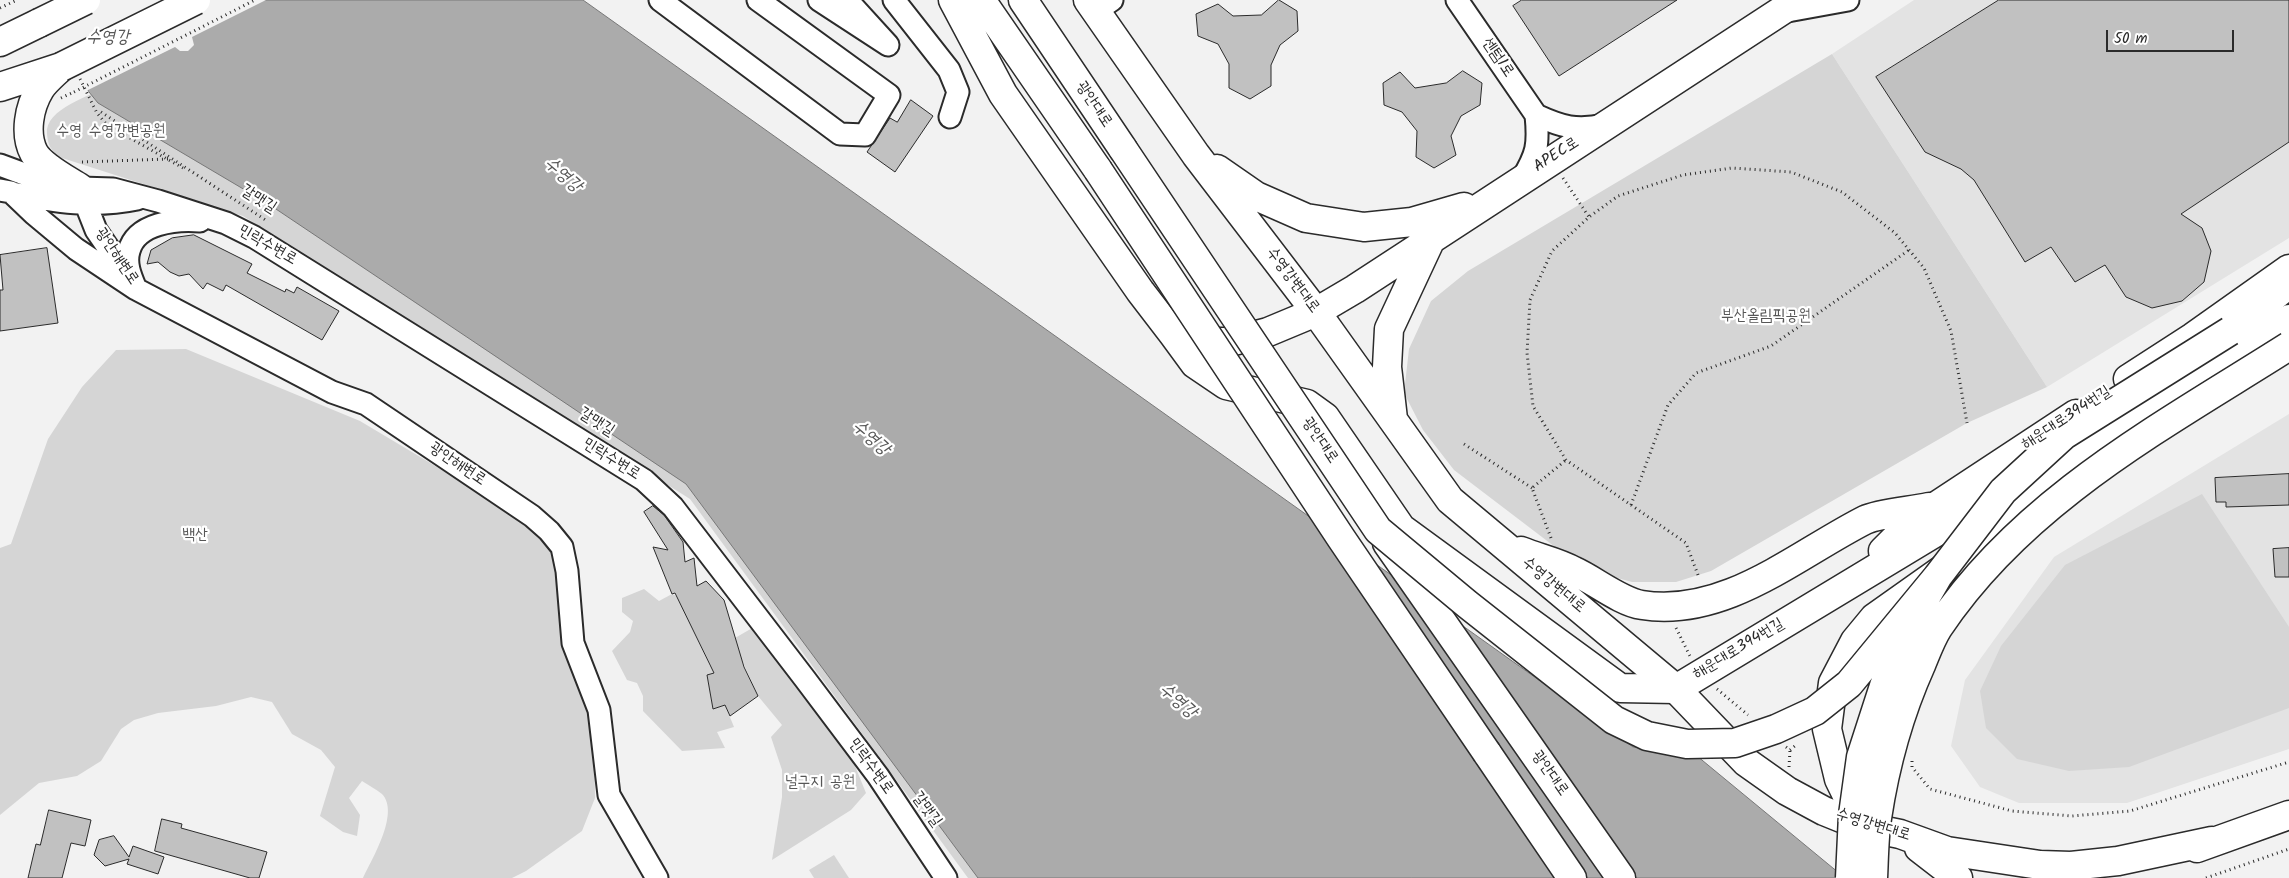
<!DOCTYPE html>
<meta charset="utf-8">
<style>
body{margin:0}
#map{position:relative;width:2289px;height:878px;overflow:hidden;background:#f2f2f2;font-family:Kalam,sans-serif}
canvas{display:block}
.scale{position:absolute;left:2106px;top:30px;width:128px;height:22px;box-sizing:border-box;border:2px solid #2b2b2b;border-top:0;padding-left:6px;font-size:15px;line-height:18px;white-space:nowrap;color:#2b2b2b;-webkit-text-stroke:4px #fff;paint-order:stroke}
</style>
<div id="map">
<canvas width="2289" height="878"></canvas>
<div class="scale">50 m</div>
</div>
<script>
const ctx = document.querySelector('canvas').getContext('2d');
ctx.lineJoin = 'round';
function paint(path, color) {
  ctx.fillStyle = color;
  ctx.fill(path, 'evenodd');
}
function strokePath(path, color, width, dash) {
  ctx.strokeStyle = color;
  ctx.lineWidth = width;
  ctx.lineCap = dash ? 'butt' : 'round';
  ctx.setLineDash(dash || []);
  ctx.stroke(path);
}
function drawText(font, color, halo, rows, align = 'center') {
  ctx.font = font + ' Kalam,"Poor Story",sans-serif';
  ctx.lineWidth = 4.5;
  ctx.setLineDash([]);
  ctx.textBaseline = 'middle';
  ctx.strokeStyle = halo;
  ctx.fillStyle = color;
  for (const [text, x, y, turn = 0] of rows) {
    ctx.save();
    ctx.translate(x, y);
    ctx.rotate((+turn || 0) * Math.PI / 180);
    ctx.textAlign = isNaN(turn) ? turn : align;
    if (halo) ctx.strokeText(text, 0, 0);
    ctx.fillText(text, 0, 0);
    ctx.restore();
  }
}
paint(new Path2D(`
 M1914,0H2289V238L2047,387L1832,54Z
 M2289,414V749L2127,803H2019L1980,787L1951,746L1965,680L2054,557Z`), '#e3e3e3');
paint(new Path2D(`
 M1832,54L2047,387L1967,423L1711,571L1676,582H1632L1584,569L1454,470L1423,430L1404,393L1409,349L1431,301L1468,271Z
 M110,86L700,468L1009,878H968L690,499L243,216L59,157C50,149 48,145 47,134C44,109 92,95 110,86Z
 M186,349L360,421L504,507L550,540L562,588L561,643L594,725L595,798L582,831L526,871L512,878H363C372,859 400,813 382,794C376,789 368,785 362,781L349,798L360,815L357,836L343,832L320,816L335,767L321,750L292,734L272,702L251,697L216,706L158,713L134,720L121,729L101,761L77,776L39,783L0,815V548L11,544L48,439L82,387L116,350Z
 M2202,494L2289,627V708L2129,767L2069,771L2017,759L1986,728L1980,691L2001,646L2065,565Z
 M644,589L659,601L672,594L677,596L710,666L718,667L720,670L707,675L713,709L725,705L734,727L717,732L725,748L682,751L643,711V696L637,683L627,680L612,651L630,632L633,621L622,612V598Z
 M754,627L853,761L866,793L851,810L772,860L782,797V770L771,737L782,725L758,696L741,658L735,638Z
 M834,855L849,878H814L809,870Z`), '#d5d5d5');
const water = new Path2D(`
 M46,0H583L1633,747L1660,750L1674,737L1845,878H978L686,484L267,203L98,103L89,92Z`);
paint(water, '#ababab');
strokePath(water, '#787878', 1);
paint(new Path2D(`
 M43,0H266L192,37L194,45L188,51H180L175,47L86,91Z`), '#f2f2f2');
const building = new Path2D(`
 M1279,0L1297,11L1298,31L1280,45L1271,65V86L1250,99L1229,88V64L1218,44L1198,36L1196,14L1218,4L1233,16L1261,15Z
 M1522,0H1677L1559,76L1513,6Z
 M1999,0H2289V142L2181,214L2202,228L2211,251L2204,282L2182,301L2152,308L2126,297L2105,265L2075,282L2051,247L2025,262L1974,180L1961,169L1925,152L1876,77Z
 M1463,71L1482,83L1480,105L1461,116L1451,136L1456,155L1434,168L1416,157L1417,131L1402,112L1384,105L1383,83L1400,72L1415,88L1446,83Z
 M911,100L933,116L895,172L867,152L890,118L897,122Z
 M194,235L252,264L247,273L285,292L286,289L294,293L297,287L339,311L322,340L226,285L223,291L207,283L203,289L189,274L179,276L170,272L158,262L147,264L151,250L172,238Z
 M47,248L58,323L0,331V290H3L0,255Z
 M2289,474V505L2226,507V502H2216L2215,478Z
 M653,506L664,515L683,542L685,562L694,558L697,586L706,581L724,600L744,667L758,696L730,716L725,705L713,709L707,675L714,673L675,593L672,594L653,547L668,550L644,512Z
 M2289,548V577H2275L2273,549Z
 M49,810L91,820L85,846L71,843L62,878H28L36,844L40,845Z
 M162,819L182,824L181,828L267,852L259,878H250L155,851Z
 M114,836L129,857L133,846L164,857L158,874L127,864L129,859L105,866L94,855L99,840Z`);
paint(building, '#c1c1c1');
strokePath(building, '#2b2b2b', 1);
const minor = new Path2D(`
 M660,0L840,134L865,135L889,95L758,0
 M819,0L888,45L847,0
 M894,0L949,70L958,92L950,117
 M1457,0L1536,115C1539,145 1537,154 1522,179
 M1096,11L1112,0
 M1782,12L1848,0
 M1536,115C1562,127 1576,131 1605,125
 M0,165L46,182L80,188L113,189L158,201L226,223L254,237L644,480L673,507L805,679L878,776L946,878
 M0,190L11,192L34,214L76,249L136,289L332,392L366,404L532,516L549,531L562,547L567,571L573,643L599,710L609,795L657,878
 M81,192L96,230L129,278
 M12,193C55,202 94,208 137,199
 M136,289C131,277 125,264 129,251C136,223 176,219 200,221`);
const major = new Path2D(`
 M1088,0L1196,155L1316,312L1450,500L1676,689L1746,762L1787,791L1824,811L1861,826L1900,834L1947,851L2040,865L2071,866L2118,861L2212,841
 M0,42L39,23
 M61,67C54,74 45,81 40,89C29,107 24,134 34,153C42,167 66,179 80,188
 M0,87L58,68
 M1217,169L1256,196L1306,218L1364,227L1412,222L1464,207
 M1316,312L1355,289L1798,0
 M2128,379L2193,337L2289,269
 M1393,419L1387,367L1389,329L1431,239
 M2008,506L2093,464
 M1521,551C1538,558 1558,562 1574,571C1594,580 1621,602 1642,605C1725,618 1796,555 1865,520C1880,513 1912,511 1929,507
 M1883,551L1912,522L2076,414
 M1676,689L2289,319
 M1859,820L1839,779L1827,729L1833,683L1855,641L1874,618L2035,504
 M1919,848L1958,878
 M2197,848L2289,815`);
const highway = new Path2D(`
 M953,0L1003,94L1140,291L1173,334L1200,342H1230L1268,332L1316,312
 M981,0L1098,170
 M1023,0L1123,149
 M2230,331L2289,284
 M1173,334L1195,364L1226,385L1307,404L1325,417L1401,528L1620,688L1676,689
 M1387,543L1621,878
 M1487,753L1572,878`);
strokePath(minor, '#2b2b2b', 25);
strokePath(major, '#2b2b2b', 31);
strokePath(highway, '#2b2b2b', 31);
strokePath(new Path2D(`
 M0,8L17,0
 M80,79L97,113L107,125L183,168
 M61,98L74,92
 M101,112L267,221
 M82,162L168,159
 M1563,178L1589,217
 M1464,444L1532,488
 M1631,505L1668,405L1696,373L1771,346L1909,250
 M1551,538L1532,488L1566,460
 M1698,575L1686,543L1566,460L1533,406L1527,353L1530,300L1552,251L1589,217L1618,196L1683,175L1732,168L1791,172L1842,192L1895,233L1924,268L1951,331L1967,423
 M1676,628L1690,656
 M1717,689L1748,715
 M1786,747L1790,750L1796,745
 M1912,761V767L1930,789L2012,811L2072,816L2130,811L2289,762
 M1789,767L1790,750
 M2206,878L2289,849`), '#2b2b2b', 3, [1, 4]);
strokePath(minor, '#fff', 21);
strokePath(major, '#fff', 28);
strokePath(highway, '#fff', 28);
const majorBridge = new Path2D(`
 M39,23L86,0
 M61,67L196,0`);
const highwayBridge = new Path2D(`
 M1123,149L1378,530L1467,604L1614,720L1647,736L1687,744L1735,743L1776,729L1815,711L1849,684L1938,576
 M1098,170L1341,538L1487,753
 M1850,878L1853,815L1861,757L1884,686L1909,626L1938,576L2003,491L2064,435L2230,331
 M1873,878C1874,858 1874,837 1877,818C1885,765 1899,714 1921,665C1926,653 1931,639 1938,628C2023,500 2163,426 2289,346`);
strokePath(majorBridge, '#2b2b2b', 31, []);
strokePath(highwayBridge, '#2b2b2b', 31, []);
strokePath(new Path2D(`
 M74,92L255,0`), '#2b2b2b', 3, [1, 4]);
strokePath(majorBridge, '#fff', 28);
strokePath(highwayBridge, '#fff', 28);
drawText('16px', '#2b2b2b', '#fff', [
 ["센텀1로",1497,58,56],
 ["광안대로",1093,105,56],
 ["APEC로",1557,156,-33],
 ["갈맷길",258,200,33],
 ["민락수변로",267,246,30],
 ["광안해변로",116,257,56],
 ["수영강변대로",1292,281,53],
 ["해운대로394번길",2067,419,-33],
 ["갈맷길",596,423,33],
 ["광안대로",1319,441,56],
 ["민락수변로",611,460,32],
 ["광안해변로",457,465,34],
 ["수영강변대로",1553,586,40],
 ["해운대로394번길",1739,650,-31],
 ["민락수변로",870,767,54],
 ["광안대로",1549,774,55],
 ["갈맷길",926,810,54],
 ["수영강변대로",1873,826,17]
]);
drawText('16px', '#565656', '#fff', [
 ["수영 수영강변공원",111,132],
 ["부산올림픽공원",1766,317],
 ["백산",195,536],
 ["널구지 공원",820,783]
]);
drawText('italic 18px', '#585858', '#fff', [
 ["수영강",108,39],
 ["수영강",562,176,41],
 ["수영강",870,439,41],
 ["수영강",1177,702,41]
]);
</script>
